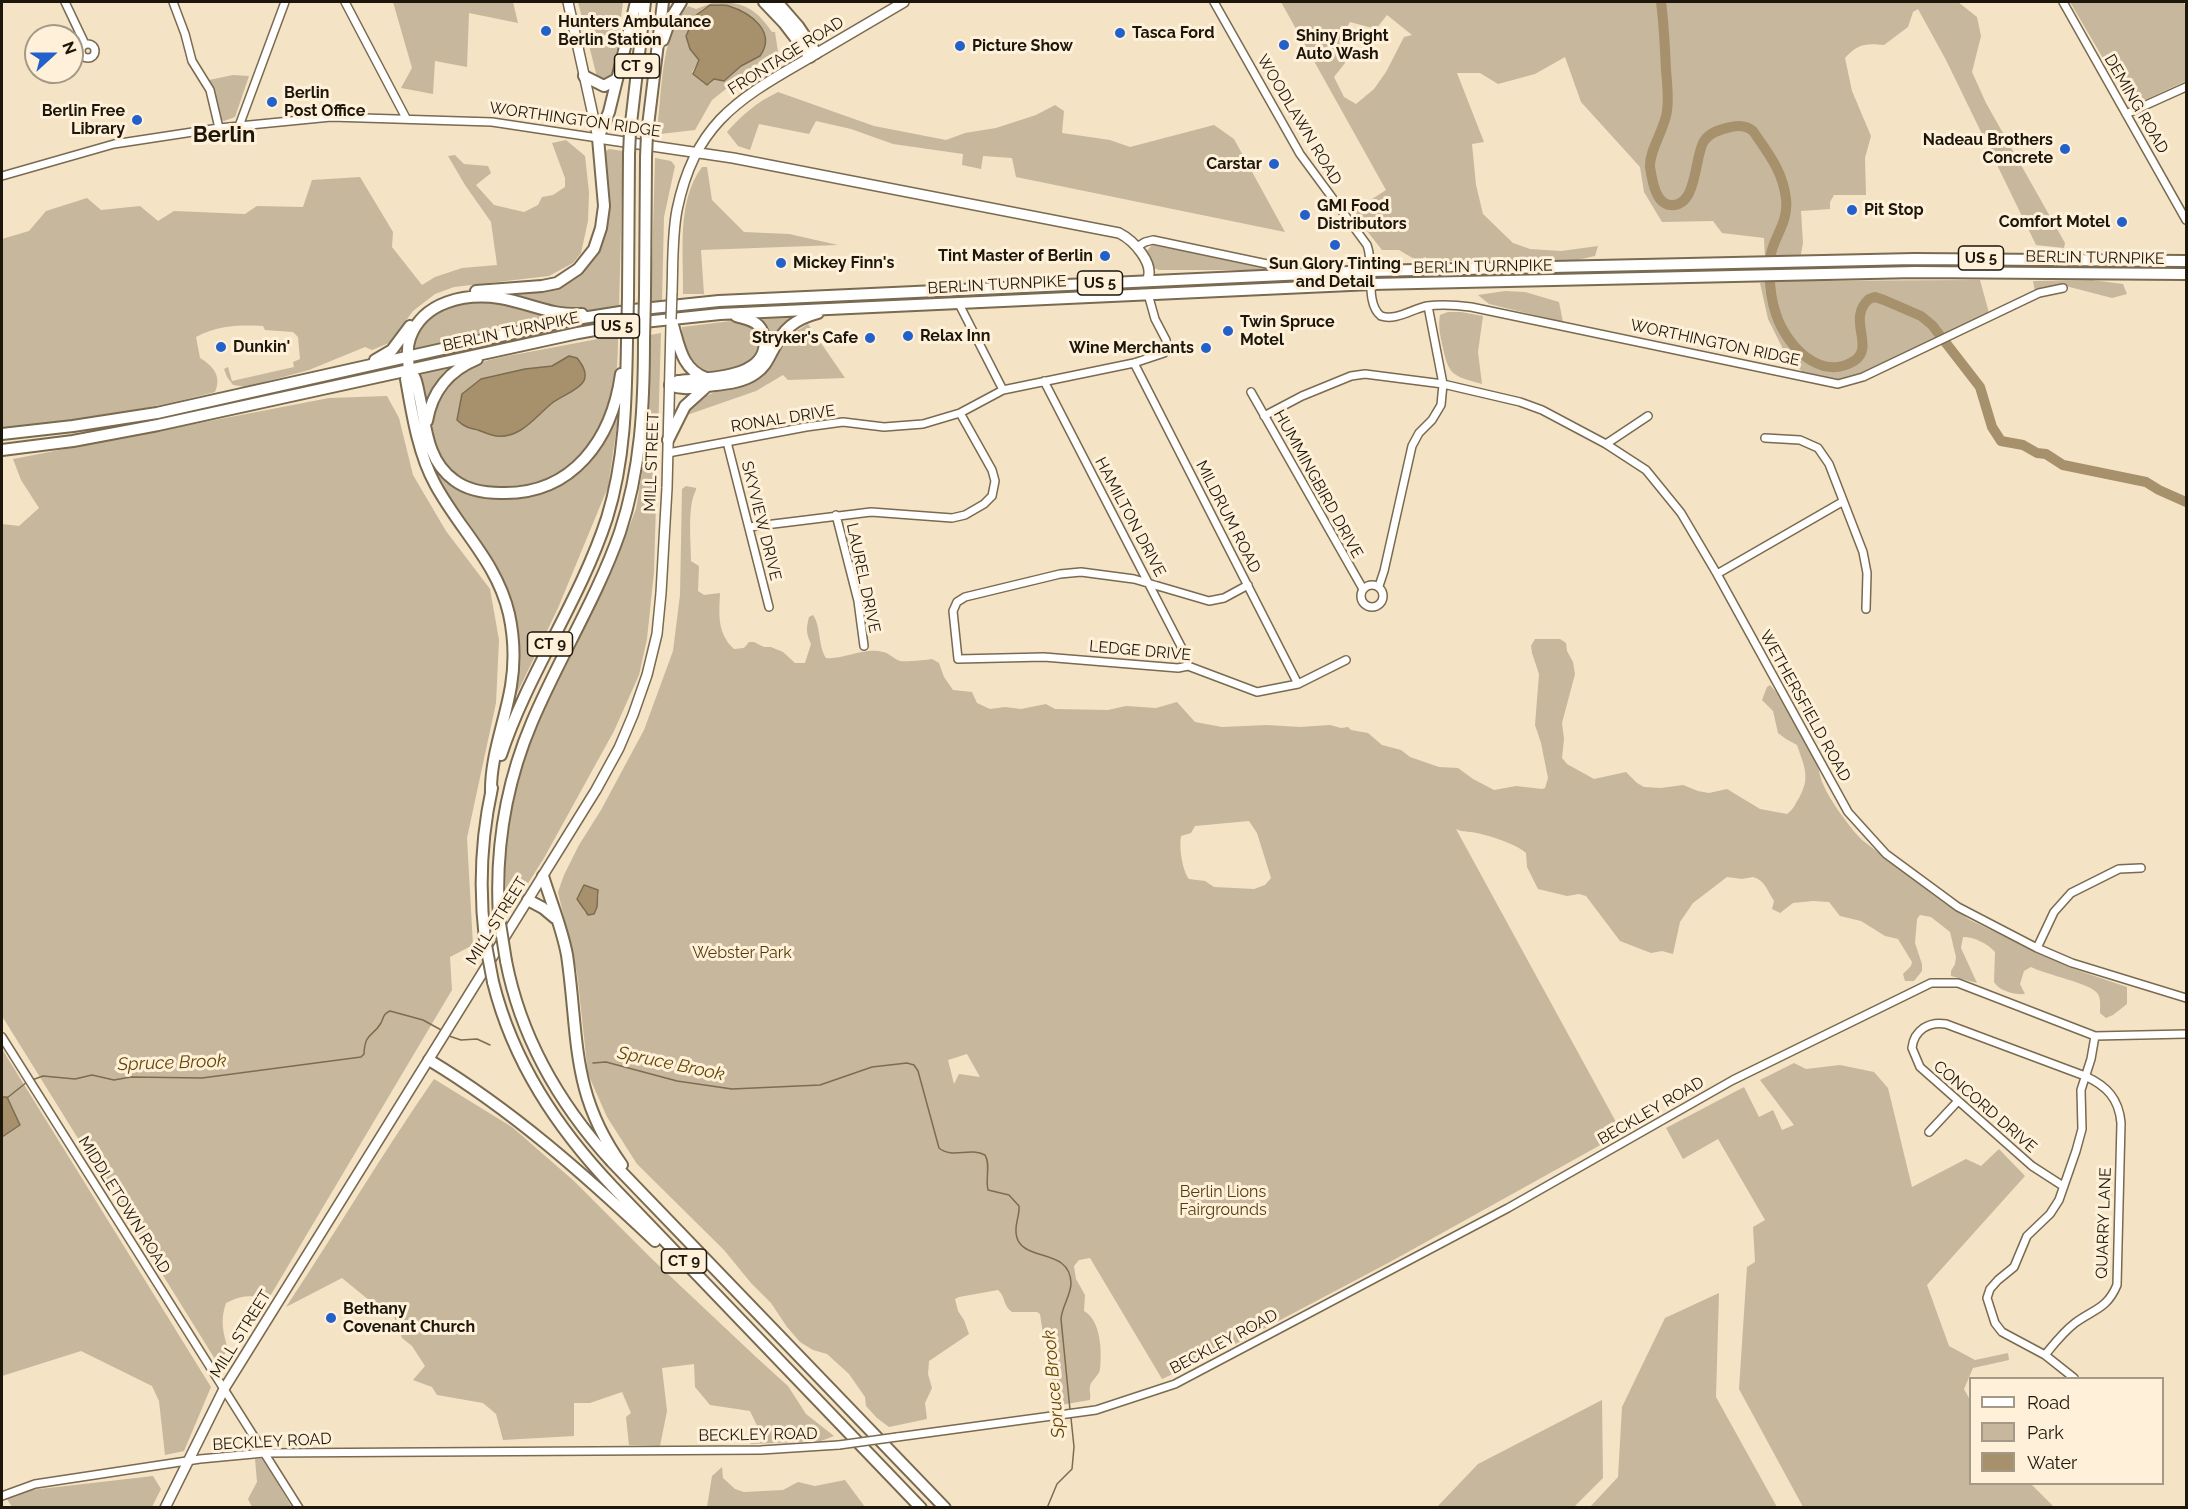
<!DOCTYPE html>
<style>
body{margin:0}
#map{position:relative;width:2188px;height:1509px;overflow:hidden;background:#f4e3c5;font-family:Raleway,sans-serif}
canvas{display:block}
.frame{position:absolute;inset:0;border:3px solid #1c160b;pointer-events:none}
.legend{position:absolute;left:1969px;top:1377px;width:195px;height:108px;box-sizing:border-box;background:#fff1d9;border:2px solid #a49987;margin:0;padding:8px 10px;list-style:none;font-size:18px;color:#1c160b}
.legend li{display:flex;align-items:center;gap:12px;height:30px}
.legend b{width:30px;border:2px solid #a49987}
.north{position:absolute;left:24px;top:24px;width:60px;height:60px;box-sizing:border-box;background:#fff1d9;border:2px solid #a49987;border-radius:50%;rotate:69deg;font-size:16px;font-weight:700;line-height:24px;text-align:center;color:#1c160b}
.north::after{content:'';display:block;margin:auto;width:21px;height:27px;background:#2260cc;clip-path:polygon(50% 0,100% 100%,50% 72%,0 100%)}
</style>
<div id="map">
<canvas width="2188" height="1509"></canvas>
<div class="frame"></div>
<ul class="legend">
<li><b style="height:8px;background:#fff"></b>Road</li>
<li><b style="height:16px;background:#c7b79c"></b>Park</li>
<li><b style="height:16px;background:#a6916c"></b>Water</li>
</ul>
<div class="north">N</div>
</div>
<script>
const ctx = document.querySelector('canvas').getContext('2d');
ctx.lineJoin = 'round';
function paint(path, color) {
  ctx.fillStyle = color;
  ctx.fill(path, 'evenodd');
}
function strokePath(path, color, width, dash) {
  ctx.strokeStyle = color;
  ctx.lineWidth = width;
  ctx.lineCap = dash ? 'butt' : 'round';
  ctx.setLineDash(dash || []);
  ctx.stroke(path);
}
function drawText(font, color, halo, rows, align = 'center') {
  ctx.font = font + ' Raleway,sans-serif';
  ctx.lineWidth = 6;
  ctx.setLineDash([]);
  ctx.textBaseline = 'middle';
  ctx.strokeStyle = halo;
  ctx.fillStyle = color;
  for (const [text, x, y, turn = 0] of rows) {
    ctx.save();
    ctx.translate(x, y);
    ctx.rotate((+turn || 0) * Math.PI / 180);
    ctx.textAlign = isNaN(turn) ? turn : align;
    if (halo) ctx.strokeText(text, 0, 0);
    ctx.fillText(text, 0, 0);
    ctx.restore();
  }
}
paint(new Path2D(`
 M393,2H513L518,23L469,13L467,67L435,61L433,94L401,88L412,68Z
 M578,2H623L614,71C610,78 604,80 597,77Z
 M715,2C745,2 756,9 772,32H775L778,52L775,57L764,59L712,100L695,130L660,134L658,121C662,88 662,29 688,6L696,9ZM711,5C716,6 721,4 727,5C743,9 759,21 766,36L760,56L741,66L724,81L714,79L710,84L704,83L692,72L699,60L690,49L686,36C693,22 696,10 711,5Z
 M1281,2H1958L1977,17L1981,36L1972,72L1986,103L2065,243L2064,248L2036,245L1946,60L1918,9L1913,12L1908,27L1884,45C1866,43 1857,44 1845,58L1852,91L1871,136L1865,158L1866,195H1834L1830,202V209L1801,211L1803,243L1800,259L1765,258L1764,238L1722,233L1713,221L1662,222L1644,192L1640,167L1581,102L1565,57L1535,74L1498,84L1480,73H1457L1484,142L1472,144L1476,185L1483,214L1513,243L1530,249L1561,251L1598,246L1595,256L1573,261H1427L1426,257L1416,260L1399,250H1382L1352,212L1386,190ZM1387,15L1412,35L1404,37L1386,72L1374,89L1356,104L1344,97L1334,77L1345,63L1339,41L1350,22L1376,29Z
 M2070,2H2183L2186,7V81L2138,103L2130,102L2124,94Z
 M233,75L249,76L235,117L224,121L218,119L208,82L209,80Z
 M778,92L874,126L946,140L965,133L996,128L1036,115L1055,105L1064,111L1062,133L1110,140L1130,147L1214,125L1234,139L1285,232L1016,177L1012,158L983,156L981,169L962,165L963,154L893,144L851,129L816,121L809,134L759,124L750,150L738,146L727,132C742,115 757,102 778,92Z
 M566,140L585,156L589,192L588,221L581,253L573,263L549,276L454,287L435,294L413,311L389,343L372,350L365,347L309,370L246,387L233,385L227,377L224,369L228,367L232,381L294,367L293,362L300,359L298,337L293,332L265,330L263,326C238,325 219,325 196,337L200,358C213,366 222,376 215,392C170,404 126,412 80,419C53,423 28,427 2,427V239L29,231L46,211L87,198L101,210L140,206L158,221L174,211L245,214L257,206L303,207L312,180L360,177L393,232L392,247L422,285L435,277L462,268L497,265L491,222L465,185L448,156L455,155L464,164L488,166L491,173L476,185L494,205L524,212L538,205L542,197L553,195L565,187V178L552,143Z
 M609,149L623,151L619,309L589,311L565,310L494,294L567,282L602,232L603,153Z
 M655,158L671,161L675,166L664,217L662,302H651Z
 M702,167H707L712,200L744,232L789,234L838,245L701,250L704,294H683C684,253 676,202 702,167Z
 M1152,245L1264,265L1265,270H1159L1154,268L1146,252Z
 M1980,280L1989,313L1853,377L1836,381L1803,373L1784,351L1768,319L1760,283L1775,281Z
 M2092,280L2123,284L2127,294L2112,298L2058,284L2035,292L2033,281Z
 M1505,291L1525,292L1559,302L1563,322L1489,304L1478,295Z
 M466,302L499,303L558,317L416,349L412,347C422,318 437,309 466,302Z
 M1448,312H1461L1483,316L1478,352L1482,384C1451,375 1449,376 1442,344C1440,334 1438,326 1440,315Z
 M800,315L770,348L767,347L761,322L757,317Z
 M731,321C758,321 772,347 748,364C741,370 730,370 721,372C713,373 706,375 698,372L683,347L682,327Z
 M808,324L845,378L788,380L783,375L756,391L684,416L698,400L721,389L748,384L765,374L785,341L795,332Z
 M661,333L654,572L647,639L639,675L614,731L544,858L506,918L505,857L511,808L523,763L537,723L617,557L636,509L649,429L650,335Z
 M618,335C618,369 616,411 595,440C587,452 572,466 559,474C510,504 419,488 434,415C438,395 451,379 468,369C486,358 509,356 529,352C559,346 589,341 618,335Z
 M460,363L427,404L420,375L421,373Z
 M387,396L399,418L413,475L446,531L490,589L499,640L496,703L467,838L473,945L450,957L452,990L269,1298C253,1295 240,1295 226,1303C220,1320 223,1333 228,1349L218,1364L2,1016V524L19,526L39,508L21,480L13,459L329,398Z
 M619,412L608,487L558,608L508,712C513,687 520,661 518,635C514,593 491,556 468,522C453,500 441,491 432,464C439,472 447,483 455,487C503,513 566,492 597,451C606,440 610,425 616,413Z
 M686,486L696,488V490C687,507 691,540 691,561L699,566L698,591L704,595L720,593C719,615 717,633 734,649L744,648L749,642H754L764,647H771L783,652L795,663H805L811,644C806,633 806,629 809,617L813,615C821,626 818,646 826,658C843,660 864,647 883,652C889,653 894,659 900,661C903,662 928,660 932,659L939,663L944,677L953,690L972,692L977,703L990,709L1005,707L1021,709L1046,704L1055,709L1108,710L1126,706L1156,708L1177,702L1195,722L1222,727L1267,725L1300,727L1330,725L1341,728L1348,727L1351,730L1368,733L1382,745L1401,750L1410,757L1439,767L1458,768L1473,779L1494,790L1516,786L1542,789L1545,788L1548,778L1541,743L1535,725L1539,674L1532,653L1531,646L1535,639H1560L1566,643L1567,651L1573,662L1575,674L1562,723L1564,739L1562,758L1567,764L1594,779L1626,772L1637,783L1644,787L1661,788L1683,785L1698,791L1709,793L1727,789L1760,809L1787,814C1794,809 1795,804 1799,798C1811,777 1804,766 1797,745L1786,739L1778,733L1773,711L1762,700L1767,687L1770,685L1776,692C1789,714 1802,735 1814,757C1819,766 1819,775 1823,784C1829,799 1850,828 1862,840L1943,902L1970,920L2071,968L2127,987V1004L2113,1015L2106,1018L2100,1013C2100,1007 2101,999 2098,994C2091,983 2046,975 2031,967L2024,971L2020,984L2025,994C2015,995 1999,991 1994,982L1995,952C1987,943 1974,937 1963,937L1961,948L1977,983L1951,976V971L1955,964L1956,957L1950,932L1931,917L1920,915L1917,919L1915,943L1922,964V971L1914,981H1905L1903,974L1911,966L1912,962L1898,939L1885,936L1861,921L1840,916L1829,902L1813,901L1793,903L1780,913L1772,909L1774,901C1768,892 1765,880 1753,877L1742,879L1727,877L1693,903L1680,922L1673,954L1662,951L1651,953L1620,941L1586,896L1579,894L1567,896L1538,889L1527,867L1526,853C1517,844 1483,833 1470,832C1464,831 1462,832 1456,829L1622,1133L1390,1262L1218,1353L1162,1379L1090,1258L1079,1260L1074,1266L1076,1279L1085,1295L1084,1311C1101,1320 1102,1352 1100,1369C1099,1376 1092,1379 1090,1386C1089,1390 1091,1395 1090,1400L1060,1405L1048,1368L1040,1314L1037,1312H1012C1003,1306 1005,1295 998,1290L959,1297L955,1299L958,1311L964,1320L969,1334L929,1361L928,1374L932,1388L925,1403L927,1419L889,1427L877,1418L866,1406L865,1397L849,1374L827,1354L813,1350L800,1342L787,1327L771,1303L751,1283L724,1250L637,1164L607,1117L588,1074L577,973L558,892L564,875L579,845L601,810L644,730L673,651L680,595L682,489ZM1249,821L1257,833L1271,878L1265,885L1254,889L1214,887L1205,881L1189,879C1182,870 1179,847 1181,836L1191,833L1195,826ZM585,885L594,888L599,894L597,907L585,913L577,898ZM967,1054L980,1077L959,1074L954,1084L948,1060Z
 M2,1049L211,1387L184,1451L165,1455L159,1401L152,1386L81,1351L2,1376V1137L20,1125L7,1098L2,1097Z
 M1794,1063L1806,1069L1840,1065L1874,1072L1888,1088L1912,1187L1966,1159L1981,1166L1999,1149L2025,1176L1927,1285L1949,1346L1975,1360L2008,1353L2009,1360L1973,1368L1964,1389L1970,1400V1484H2031L2054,1507H1803L1739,1389L1747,1267L1755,1262L1753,1227L1765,1220L1718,1139L1683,1159L1666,1128L1744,1087L1759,1117L1773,1110L1782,1130L1794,1125L1760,1080Z
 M434,1079L512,1127L574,1181L653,1260L756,1357L788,1386L806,1414L834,1436L821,1441L751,1444L747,1440L760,1432L750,1411L710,1405L695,1387L694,1364L662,1368L667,1411L660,1446L629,1445L626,1417L631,1413L622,1392L590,1403H574V1436L503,1440L496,1414L483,1403L437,1395L432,1387L413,1380L425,1366L412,1346L402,1338L393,1313L375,1305L342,1278L286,1307C336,1232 382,1154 434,1079Z
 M1719,1293L1716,1397L1777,1507H1590L1618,1477L1622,1407L1665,1318Z
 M1602,1400L1603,1478L1574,1507H1437L1478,1464Z
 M255,1459H263L292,1507H252L248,1499L257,1482Z
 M722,1467L723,1478L735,1489L744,1492L783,1490L798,1482L815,1486L845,1480L865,1507H707L712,1476Z
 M153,1476L161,1489L152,1507H12L7,1499L31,1490Z`), '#c7b79c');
const water = new Path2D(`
 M710,5C716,6 723,4 729,6C751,13 777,32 760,56L741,66L724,81L714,79L707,85L693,74L699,60L690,49L686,36L695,16Z
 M569,356L577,358C601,387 566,391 551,404C535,417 520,439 496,436C490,435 484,432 478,430C469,428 464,427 457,420L462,394L481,379L525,369L552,366Z
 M584,885L598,890L597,907L594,914L588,915L577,899Z
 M2,1097H7L20,1125L2,1137Z`);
paint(water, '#a6916c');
strokePath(water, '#7d6c4f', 1.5);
strokePath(new Path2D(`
 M449,1036L461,1040L477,1039L490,1045
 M593,1063L606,1062L677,1081L732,1089L820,1085L872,1067L907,1063L914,1065L918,1071L939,1148C952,1159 970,1147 985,1155C991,1165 985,1178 988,1190L1009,1195L1019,1206C1020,1217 1013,1226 1017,1238C1025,1262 1070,1248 1071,1283C1071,1295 1062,1306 1061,1319L1070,1410
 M32,1080L43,1076L75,1079L92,1075L114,1080L131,1077L202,1078L361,1057L364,1054C365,1032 372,1038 381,1023C384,1017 383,1014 390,1011L423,1020L443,1031
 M7,1098L27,1082
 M1047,1508L1057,1484L1072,1469L1074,1447L1071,1418`), '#7d6c4f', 1.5);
strokePath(new Path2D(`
 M1661,2C1664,24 1665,47 1666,70C1667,83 1669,97 1667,111C1665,129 1649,150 1650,167C1652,179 1655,203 1670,205C1698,208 1694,156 1704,141C1710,132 1721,129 1731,127C1739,125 1746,125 1753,131C1768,153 1783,171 1786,199C1789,225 1771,239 1770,260C1769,278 1770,297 1776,314C1786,345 1820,382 1854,361C1876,347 1846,319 1869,299L1875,297L1884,300L1921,316L1932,325L1980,387L1992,427L2001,441L2023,445L2037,453L2046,454L2063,465L2146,482L2159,490L2186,502`), '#a6916c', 10);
const minor = new Path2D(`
 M65,2L85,44
 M173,2L185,34L192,61L210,90L219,128
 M345,2L406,118
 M1214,2L1300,154L1367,245C1375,265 1364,303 1381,316C1396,321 1412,309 1427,306C1442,304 1456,305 1471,307L1838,384L1863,377L2039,293L2063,288
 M2063,2L2186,220
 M81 51a7 7 0 1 1 14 0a7 7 0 1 1-14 0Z
 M2126,114L2186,87
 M239,126L285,2
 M2,176L114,144L219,128L331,117L492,122L598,138
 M1137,247L1145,242L1153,240L1267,264
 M958,302L1003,390
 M1134,363L1298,684
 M1044,381L1186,656L1188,666
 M1251,392L1363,589
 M1264,416L1302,396L1351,376L1365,374L1443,384L1520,402L1542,410L1606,444L1646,470L1681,513L1717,574L1848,812L1886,854L1958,907L2037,948L2072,963L2186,998
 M1765,438L1800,440L1818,448L1829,464L1863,552L1867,573L1866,609
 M727,442L769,607
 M1606,444L1648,416
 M668,453L806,427L843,422L884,427L923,424L960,413L1003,390L1134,363L1164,353L1167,346L1166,340L1155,319L1148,294
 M836,515L858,601L864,646
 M749,527L871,512L952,518L965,515L984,504L992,496L995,481L992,470L960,413
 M1717,574L1842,502
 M1361 596a11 11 0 1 1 22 0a11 11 0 1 1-22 0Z
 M1248,585L1224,598L1209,601L1134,579L1081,572L1060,574L965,597L957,602L953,611L958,659L1044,657L1178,668L1188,666L1257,692L1298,684L1346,660
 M1379,586L1384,571L1412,446L1419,433L1432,420L1441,405L1443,384L1428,306
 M2037,948L2054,912L2071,893L2119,869L2141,868
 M2,1037L299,1508
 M1929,1132L1958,1101
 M2045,1355C2054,1344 2063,1332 2075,1323C2094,1309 2107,1309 2117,1285L2121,1123C2119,1099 2107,1086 2085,1076L1946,1024C1929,1021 1914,1030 1912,1048L1920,1067L2032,1166L2063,1186
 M2074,1378L2045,1355L2002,1332L1995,1323L1987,1298L1990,1289L1998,1280L2014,1267L2027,1236L2050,1214L2059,1200L2076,1151L2082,1129L2081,1090L2091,1059L2095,1036
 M897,1437L1096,1410L1175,1384L1508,1208L1733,1080L1931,983H1958L2095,1036L2186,1034
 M2,1496L35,1484L200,1459L264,1453L761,1450L839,1445`);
const major = new Path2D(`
 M568,2L598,138L733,158L1119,233C1133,240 1156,264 1147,281
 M672,292C673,265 672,236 677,210C694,127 734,101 802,62C836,42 870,22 904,2
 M165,1508L224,1389L596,790L619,748L633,715L647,675L657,634L661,593L667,488L671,326`);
const highway = new Path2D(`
 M764,2L784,23L810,57
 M777,2L798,26L816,53
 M663,40L670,20L681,2
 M584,76L604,86L617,79
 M630,132L645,2
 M647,134L663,2
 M476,291L542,286L557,283L578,269L594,249L601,228L604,206L598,138L609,112L636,2
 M645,295L646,157
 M628,297L629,154
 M671,319C679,342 680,369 706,378
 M375,360L392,350L410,326
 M409,369C416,376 417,385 419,394C426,425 426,460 454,480C467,490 485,493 501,493C573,495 612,439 621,374
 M670,385C681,390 694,388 707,386C723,384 743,383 756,373C765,367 768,359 773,350C783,329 795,319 818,313
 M670,385L678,381C704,378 772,380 764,337C761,321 749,320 736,316
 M427,421C432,391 450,370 477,359
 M2,434L73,426L157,413L576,319L633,310L719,301L1371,271L1914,259L2186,261
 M668,440L685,406L705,388
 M2,450L73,441L158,425L578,333L634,323L720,314L1372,284L1915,272L2186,274
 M501,755C528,673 580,601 607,518C625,460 626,402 627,342
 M491,794C490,757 505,722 511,686C515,662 514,637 509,614C497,562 459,529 435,484C418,453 412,413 406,379C406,376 408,373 408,370C410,361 405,352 410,338C423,301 466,293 500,298C518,301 536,308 554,312C563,314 573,314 582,314
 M543,876C551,902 562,928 567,955C579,1037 570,1093 622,1165
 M528,900L543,908L555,918
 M499,917C495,850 506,783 532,722C559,658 597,598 620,532C641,469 644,406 644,340
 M485,940C479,889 481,838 492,788
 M506,961C521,1038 560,1105 612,1162L945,1508
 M493,982C513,1062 557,1128 613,1187L921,1508
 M429,1060C512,1110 584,1174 655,1241`);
strokePath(minor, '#796a50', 10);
strokePath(major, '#796a50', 12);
strokePath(highway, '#796a50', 14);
strokePath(minor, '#fff', 7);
strokePath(major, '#fff', 9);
strokePath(highway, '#fff', 10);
const minorBridge = new Path2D(`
 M839,1445L897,1437`);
const majorBridge = new Path2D(`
 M671,319L672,292`);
const highwayBridge = new Path2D(`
 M629,154L630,132
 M646,157L647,134
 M644,340L645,295
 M627,342L628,297
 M499,917L506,961
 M485,940L493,982`);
strokePath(minorBridge, '#796a50', 10, []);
strokePath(majorBridge, '#796a50', 12, []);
strokePath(highwayBridge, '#796a50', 14, []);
strokePath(minorBridge, '#fff', 7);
strokePath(majorBridge, '#fff', 9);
strokePath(highwayBridge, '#fff', 10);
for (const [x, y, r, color] of [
 [546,31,6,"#2260cc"],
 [1120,33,6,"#2260cc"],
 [1284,45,6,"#2260cc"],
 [960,46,6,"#2260cc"],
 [272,102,6,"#2260cc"],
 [137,120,6,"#2260cc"],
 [2065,149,6,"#2260cc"],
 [1274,164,6,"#2260cc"],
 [1852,210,6,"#2260cc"],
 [1305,215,6,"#2260cc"],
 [2122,222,6,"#2260cc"],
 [1335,245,6,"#2260cc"],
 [1105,256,6,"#2260cc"],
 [781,263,6,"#2260cc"],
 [1228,331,6,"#2260cc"],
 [908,336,6,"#2260cc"],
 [870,338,6,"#2260cc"],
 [221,347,6,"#2260cc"],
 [1206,348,6,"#2260cc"],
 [331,1318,6,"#2260cc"]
]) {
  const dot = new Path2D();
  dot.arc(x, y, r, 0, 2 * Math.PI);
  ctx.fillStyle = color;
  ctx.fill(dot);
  strokePath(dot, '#fff1d9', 2);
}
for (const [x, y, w] of [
 [637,66,45],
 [1981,258,45],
 [1100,283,45],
 [617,326,45],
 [550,644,45],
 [684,1261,45]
]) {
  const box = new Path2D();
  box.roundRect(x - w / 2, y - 12, w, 24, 4.5);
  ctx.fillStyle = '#fff1d9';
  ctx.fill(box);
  strokePath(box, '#1c160b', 1.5);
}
drawText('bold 15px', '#1c160b', null, [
 ["CT 9",637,66],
 ["US 5",1981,258],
 ["US 5",1100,283],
 ["US 5",617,326],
 ["CT 9",550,644],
 ["CT 9",684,1261]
]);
drawText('bold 16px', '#1c160b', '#fff1d9', [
 ["Hunters Ambulance",558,22],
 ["Berlin Station",558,40],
 ["Tasca Ford",1132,33],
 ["Shiny Bright",1296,36],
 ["Auto Wash",1296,54],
 ["Picture Show",972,46],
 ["Berlin",284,93],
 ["Post Office",284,111],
 ["Berlin Free",125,111,"right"],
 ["Library",125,129,"right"],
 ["Nadeau Brothers",2053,140,"right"],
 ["Concrete",2053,158,"right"],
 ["Carstar",1262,164,"right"],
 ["GMI Food",1317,206],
 ["Distributors",1317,224],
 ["Pit Stop",1864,210],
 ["Comfort Motel",2110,222,"right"],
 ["Tint Master of Berlin",1093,256,"right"],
 ["Mickey Finn's",793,263],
 ["Sun Glory Tinting",1335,264,"center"],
 ["and Detail",1335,282,"center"],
 ["Twin Spruce",1240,322],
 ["Motel",1240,340],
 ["Relax Inn",920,336],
 ["Stryker's Cafe",858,338,"right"],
 ["Dunkin'",233,347],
 ["Wine Merchants",1194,348,"right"],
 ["Bethany",343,1309],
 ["Covenant Church",343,1327]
], 'left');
drawText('16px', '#1c160b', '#fff1d9', [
 ["FRONTAGE ROAD",786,56,-32],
 ["DEMING ROAD",2136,104,60],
 ["WORTHINGTON RIDGE",575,120,8],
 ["WOODLAWN ROAD",1299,120,59],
 ["BERLIN TURNPIKE",2095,258,1],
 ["BERLIN TURNPIKE",1483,267,-1],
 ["BERLIN TURNPIKE",997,285,-3],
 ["BERLIN TURNPIKE",511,332,-12],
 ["WORTHINGTON RIDGE",1715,343,12],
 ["RONAL DRIVE",783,419,-9],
 ["MILL STREET",652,462,-88],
 ["HUMMINGBIRD DRIVE",1318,484,61],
 ["HAMILTON DRIVE",1130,517,62],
 ["MILDRUM ROAD",1228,517,63],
 ["SKYVIEW DRIVE",761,521,76],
 ["LAUREL DRIVE",863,578,78],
 ["LEDGE DRIVE",1140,651,5],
 ["WETHERSFIELD ROAD",1805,706,61],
 ["MILL STREET",497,921,-58],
 ["CONCORD DRIVE",1985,1107,41],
 ["BECKLEY ROAD",1651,1111,-30],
 ["MIDDLETOWN ROAD",124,1205,58],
 ["QUARRY LANE",2104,1223,-88],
 ["MILL STREET",241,1334,-58],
 ["BECKLEY ROAD",1224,1342,-28],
 ["BECKLEY ROAD",758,1435,-1],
 ["BECKLEY ROAD",272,1442,-3]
]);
drawText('16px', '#533c0d', '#fff1d9', [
 ["Webster Park",742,953],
 ["Berlin Lions",1223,1192],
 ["Fairgrounds",1223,1210]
]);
drawText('italic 18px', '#644600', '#fff1d9', [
 ["Spruce Brook",172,1063,-2],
 ["Spruce Brook",671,1064,12],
 ["Spruce Brook",1054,1384,-95]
]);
drawText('bold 22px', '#1c160b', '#fff1d9', [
 ["Berlin",224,135]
]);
</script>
